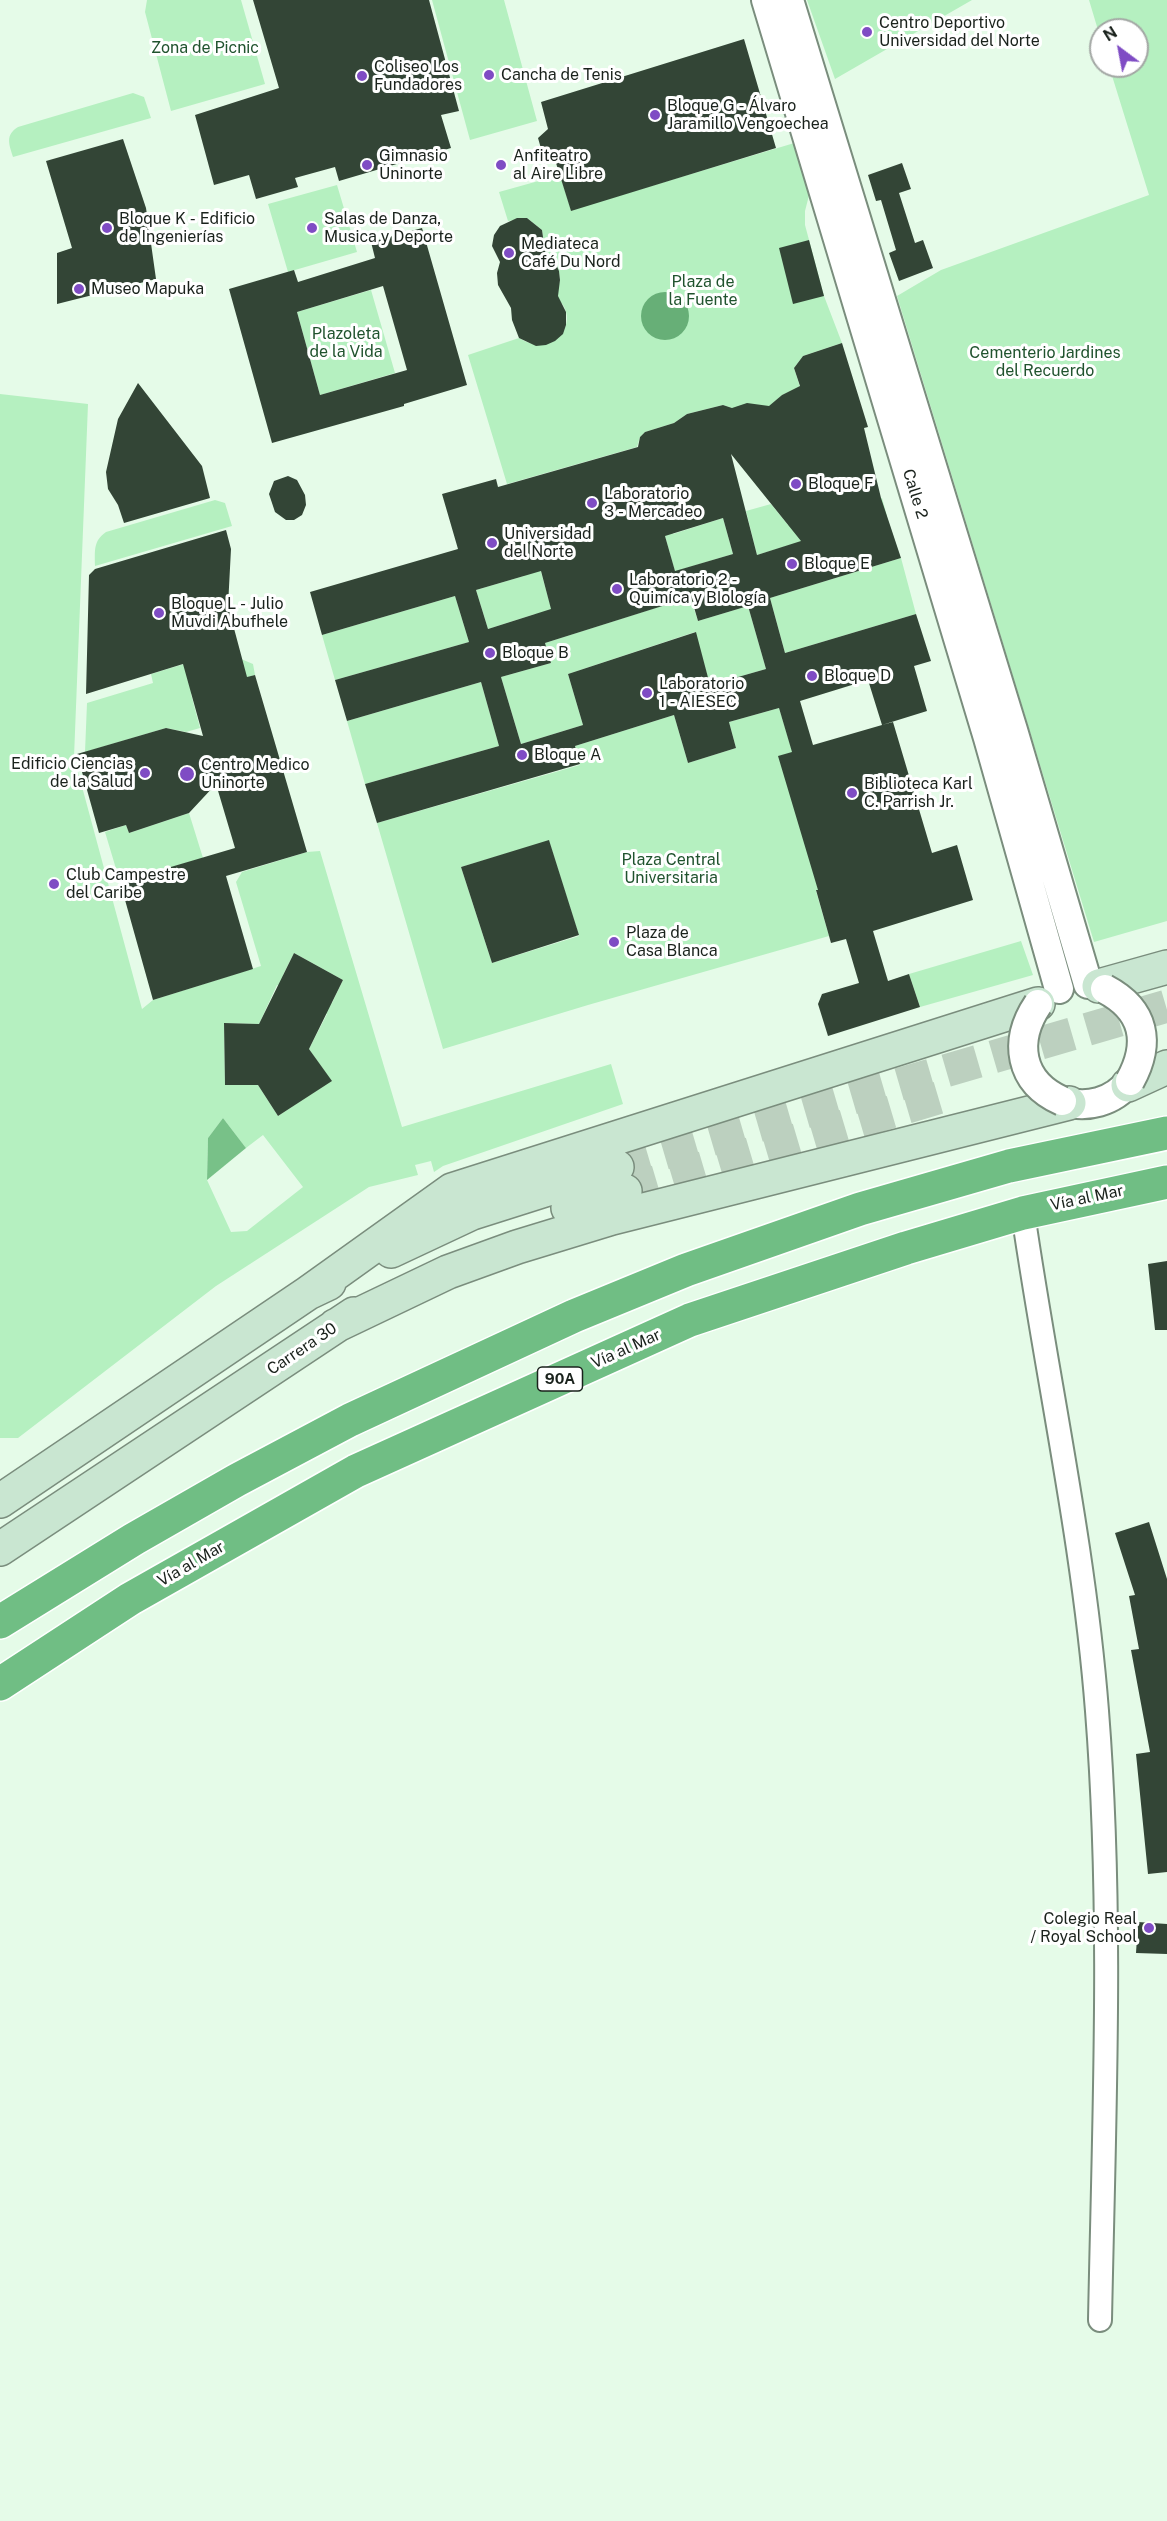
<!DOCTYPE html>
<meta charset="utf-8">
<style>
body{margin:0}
#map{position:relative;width:1167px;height:2521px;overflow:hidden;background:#e5fbe8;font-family:"Public Sans",sans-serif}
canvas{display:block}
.north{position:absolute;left:1089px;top:18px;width:60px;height:60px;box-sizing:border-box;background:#fff;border:2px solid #a3a7a4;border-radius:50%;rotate:328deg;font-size:16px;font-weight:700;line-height:24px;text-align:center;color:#1a221c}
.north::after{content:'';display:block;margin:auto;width:21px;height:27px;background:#7f4cc4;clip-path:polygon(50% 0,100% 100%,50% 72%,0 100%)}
</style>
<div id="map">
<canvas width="1167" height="2521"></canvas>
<div class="north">N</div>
</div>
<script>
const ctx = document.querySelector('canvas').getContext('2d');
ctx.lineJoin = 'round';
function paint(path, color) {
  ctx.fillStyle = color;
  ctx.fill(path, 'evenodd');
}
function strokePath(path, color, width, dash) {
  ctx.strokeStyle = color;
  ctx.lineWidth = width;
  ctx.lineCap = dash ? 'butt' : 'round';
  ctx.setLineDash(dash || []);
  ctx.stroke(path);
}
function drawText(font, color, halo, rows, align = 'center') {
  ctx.font = font + ' "Public Sans",sans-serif';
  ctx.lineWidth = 6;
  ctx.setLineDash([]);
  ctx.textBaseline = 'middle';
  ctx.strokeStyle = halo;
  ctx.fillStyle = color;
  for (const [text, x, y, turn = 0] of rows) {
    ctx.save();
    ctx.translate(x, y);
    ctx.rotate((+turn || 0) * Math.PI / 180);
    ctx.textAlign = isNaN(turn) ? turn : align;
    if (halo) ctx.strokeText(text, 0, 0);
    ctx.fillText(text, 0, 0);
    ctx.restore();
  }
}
paint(new Path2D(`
 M147,0H241L265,84L171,111L145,12Z
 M432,0H504L537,121L470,140Z
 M807,0H972L835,79Z
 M1089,0H1167V921L1094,942L897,296L941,270L1149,195L1109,66H1137V30H1101V40Z
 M133,93L144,97L151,118L13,157C9,144 5,135 18,127Z
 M801,141L813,180L805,211V225L824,296L842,343L803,356L794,368L800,387L782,395L769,407L732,408L723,405L687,414L674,423L645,432L640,437L637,447L507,484L468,355L519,338C556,361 583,317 556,298L560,280L559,271L555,262L545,251L542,230L527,218L508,221L499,192L560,175L571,210Z
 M337,185L357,252L288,272L268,204Z
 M371,290L395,373L320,395L297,312Z
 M0,394L88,404L74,757L142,1009L153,1000L261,966L236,882L242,872L307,852L320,851L402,1127L611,1064L623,1104L443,1166L434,1172L431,1161L415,1165L418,1175L369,1187L216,1286L18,1438H0ZM294,953L343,980L332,1003L283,975ZM277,985L327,1014L309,1049L331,1081L278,1116L258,1085H225L224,1023L259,1024ZM223,1118L246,1148L263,1135L303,1187L247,1231L231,1232L207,1180L208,1138Z
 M882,498L887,516L757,555L746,511L771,504L788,525Z
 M215,500L225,503L232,526L95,566C95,551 93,541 106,532Z
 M667,515L673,534L723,518L733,554L683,569L685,579L678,582L663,529L539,565L554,618L539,624L535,614L488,629L476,590L524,576L519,558Z
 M901,558L916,614L785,653L770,598Z
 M455,596L469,642L335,680L322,635Z
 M690,597L698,621L748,606L766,669L710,685L695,632L568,674L583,725L521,744L501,677L551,663L545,643Z
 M237,648L241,659L253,664L255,675L191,694L200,728L186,732L166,728L85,752L87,703L153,683L151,674Z
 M481,682L499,746L365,784L347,721Z
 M779,708L833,885L816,891L829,936L588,1005L443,1049L377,823L580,765L575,746L674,715L688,763L736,748L729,722ZM549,841L579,936L492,963L461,867Z
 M189,813L203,858L120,882L105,832L126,825L129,833Z
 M1021,941L1033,975L920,1007L909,974Z`), '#b5f0c0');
paint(new Path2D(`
 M223,1118L246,1148L207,1180L208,1138Z`), '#78c188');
paint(new Path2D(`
 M641 316a24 24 0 1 1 48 0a24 24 0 1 1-48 0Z`), '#67af77');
paint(new Path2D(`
 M253,0H429L459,111L441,115L451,148L339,181L335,167L295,178L298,187L256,199L249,175L214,185L195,115L279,88Z
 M744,39L776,148L571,211L556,163L544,159L538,138L548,129L541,102Z
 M123,139L146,208L156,279L57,304V253L72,248L46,161Z
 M902,163L911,189L899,193L915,243L923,240L933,268L899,281L889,253L896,250L881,200L876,201L868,175Z
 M517,218H527L542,230L545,251L555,262L559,271L560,280L558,296L566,312V325L563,334L555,341L546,345L536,346L519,338L512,320L511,308L498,285L497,273L500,262L492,246L494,235L500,226Z
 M422,228L467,385L404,404V406L272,443L229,289L294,270L298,282L375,258L371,242ZM383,286L407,370L320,395L297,312Z
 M809,240L824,296L793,304L779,248Z
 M842,343L868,427L864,428L881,498L901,558L770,598L785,653L916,614L931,661L914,666L927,711L882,725L893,722L932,853L957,845L973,900L873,931L888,981L909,974L920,1007L828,1036L818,1004L822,994L859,983L846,939L831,943L816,890H818L778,756L792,752L779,708L729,722L736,748L688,763L674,715L575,746L580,764L377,823L365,784L499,746L481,682L347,721L335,680L469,642L455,596L322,635L310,592L458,549L442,494L496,479L498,487L638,447L640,437L645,432L674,423L687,414L723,405L732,408L747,403L769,406L782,395L800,386L794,368L803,356ZM731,454L801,541L757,555ZM723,518L733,554L675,571L665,536ZM541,571L551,609L488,629L476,590ZM691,597L698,621L748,606L766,669L710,685L696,632L568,674L583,725L521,744L501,677L551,663L545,643ZM868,680L882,725L813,745L800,701Z
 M138,383L202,466L210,498L124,523L118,505L108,489L106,472L118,419Z
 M288,476L297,480L305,495L306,505L302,515L294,520H286L275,512L269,494L274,481Z
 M226,530L231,549L228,606L247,677L255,675L307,852L226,876L253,969L153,1000L120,882L235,848L216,784L189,813L129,833L126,825L99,833L77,754L166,728L203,736L183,664L86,694L89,575L95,569Z
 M549,840L579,935L492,963L461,867Z
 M294,953L343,980L309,1049L332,1081L278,1116L258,1085H225L224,1023L259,1024Z
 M1167,1261V1330H1155L1148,1264Z
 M1149,1522L1167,1579V1872L1148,1874L1136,1754L1150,1752L1131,1650L1139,1649L1129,1596L1135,1595L1115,1533Z
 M1138,1922L1167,1924V1954L1136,1953Z`), '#334536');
strokePath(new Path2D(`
 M617,1167L1167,1006
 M625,1191L951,1094`), '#bcd0bf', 33, [33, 16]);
const minor = new Path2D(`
 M1023,1213C1047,1379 1084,1543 1097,1711C1113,1914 1104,2117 1100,2320`);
const tertiary = new Path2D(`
 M766,0L988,738L1059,989
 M789,0L1013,730L1088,984
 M1062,1101C1087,1109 1113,1102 1130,1081`);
const secondary = new Path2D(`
 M1099,986L1167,967
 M1128,1085L1167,1067
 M568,1208L625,1191
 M391,1251L472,1213L617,1167
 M308,1293L452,1190L1038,1004
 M335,1326L448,1272L517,1247L612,1218L1069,1103
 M0,1501L308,1293L329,1283
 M0,1549L354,1314`);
const trunk = new Path2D(`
 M0,1622L134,1539L237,1480L350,1420L574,1316L686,1270L860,1209L1009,1166L1167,1133
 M0,1684L130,1599L356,1471L690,1320L906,1248L1023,1213L1167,1182`);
strokePath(minor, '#7a8d7d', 26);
strokePath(tertiary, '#7a8d7d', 32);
strokePath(secondary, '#7a8d7d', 36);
strokePath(trunk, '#fff', 36);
strokePath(minor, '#fff', 22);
strokePath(tertiary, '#fff', 28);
strokePath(secondary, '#c9e6d1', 33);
strokePath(trunk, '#70be84', 33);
const tertiaryBridge = new Path2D(`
 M1105,989C1145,1010 1151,1043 1130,1081
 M1038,1004C1013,1041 1019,1082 1062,1101`);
strokePath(tertiaryBridge, '#7a8d7d', 32, []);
strokePath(tertiaryBridge, '#fff', 28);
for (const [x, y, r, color] of [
 [867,32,6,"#7f4cc4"],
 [489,75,6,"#7f4cc4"],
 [362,76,6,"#7f4cc4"],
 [655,115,6,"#7f4cc4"],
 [367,165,6,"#7f4cc4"],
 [501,165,6,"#7f4cc4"],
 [107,228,6,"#7f4cc4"],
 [312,228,6,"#7f4cc4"],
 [509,253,6,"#7f4cc4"],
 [79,289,6,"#7f4cc4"],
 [796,484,6,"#7f4cc4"],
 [592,503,6,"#7f4cc4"],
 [492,543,6,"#7f4cc4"],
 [792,564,6,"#7f4cc4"],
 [617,589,6,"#7f4cc4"],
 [159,613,6,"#7f4cc4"],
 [490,653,6,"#7f4cc4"],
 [812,676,6,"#7f4cc4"],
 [647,693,6,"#7f4cc4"],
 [522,755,6,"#7f4cc4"],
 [145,773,6,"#7f4cc4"],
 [187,774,8,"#7f4cc4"],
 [852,793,6,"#7f4cc4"],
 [54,884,6,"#7f4cc4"],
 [614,942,6,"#7f4cc4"],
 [1149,1928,6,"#7f4cc4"]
]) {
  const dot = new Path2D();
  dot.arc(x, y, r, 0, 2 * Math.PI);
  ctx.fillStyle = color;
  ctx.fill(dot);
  strokePath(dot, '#fff', 2);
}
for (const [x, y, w] of [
 [560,1379,45]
]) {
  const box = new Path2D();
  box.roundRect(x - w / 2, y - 12, w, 24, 4.5);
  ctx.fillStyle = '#fff';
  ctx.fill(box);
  strokePath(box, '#1a221c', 1.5);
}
drawText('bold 15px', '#1a221c', null, [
 ["90A",560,1379]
]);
drawText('16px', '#1a221c', '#fff', [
 ["Centro Deportivo",879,23],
 ["Universidad del Norte",879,41],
 ["Coliseo Los",374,67],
 ["Fundadores",374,85],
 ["Cancha de Tenis",501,75],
 ["Bloque G - Álvaro",667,106],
 ["Jaramillo Vengoechea",667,124],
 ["Gimnasio",379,156],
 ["Uninorte",379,174],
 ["Anfiteatro",513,156],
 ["al Aire Libre",513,174],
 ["Bloque K - Edificio",119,219],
 ["de Ingenierías",119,237],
 ["Salas de Danza,",324,219],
 ["Musica y Deporte",324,237],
 ["Mediateca",521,244],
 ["Café Du Nord",521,262],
 ["Museo Mapuka",91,289],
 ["Bloque F",808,484],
 ["Laboratorio",604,494],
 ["3 - Mercadeo",604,512],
 ["Universidad",504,534],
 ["del Norte",504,552],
 ["Bloque E",804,564],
 ["Laboratorio 2 -",629,580],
 ["Quimíca y BIología",629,598],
 ["Bloque L - Julio",171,604],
 ["Muvdi Abufhele",171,622],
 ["Bloque B",502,653],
 ["Bloque D",824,676],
 ["Laboratorio",659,684],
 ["1 - AIESEC",659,702],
 ["Bloque A",534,755],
 ["Edificio Ciencias",133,764,"right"],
 ["de la Salud",133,782,"right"],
 ["Centro Medico",201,765],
 ["Uninorte",201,783],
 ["Biblioteca Karl",864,784],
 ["C. Parrish Jr.",864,802],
 ["Club Campestre",66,875],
 ["del Caribe",66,893],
 ["Plaza de",626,933],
 ["Casa Blanca",626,951],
 ["Colegio Real",1137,1919,"right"],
 ["/ Royal School",1137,1937,"right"]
], 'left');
drawText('16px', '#20532e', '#fff', [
 ["Zona de Picnic",205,48],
 ["Plaza de",703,282],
 ["la Fuente",703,300],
 ["Plazoleta",346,334],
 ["de la Vida",346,352],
 ["Cementerio Jardines",1045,353],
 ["del Recuerdo",1045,371],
 ["Plaza Central",671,860],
 ["Universitaria",671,878]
]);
drawText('16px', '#1a221c', '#fff', [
 ["Calle 2",915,494,73],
 ["Vía al Mar",1087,1198,-12],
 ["Carrera 30",302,1349,-34],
 ["Vía al Mar",626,1349,-24],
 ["Vía al Mar",191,1564,-30]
]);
</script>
